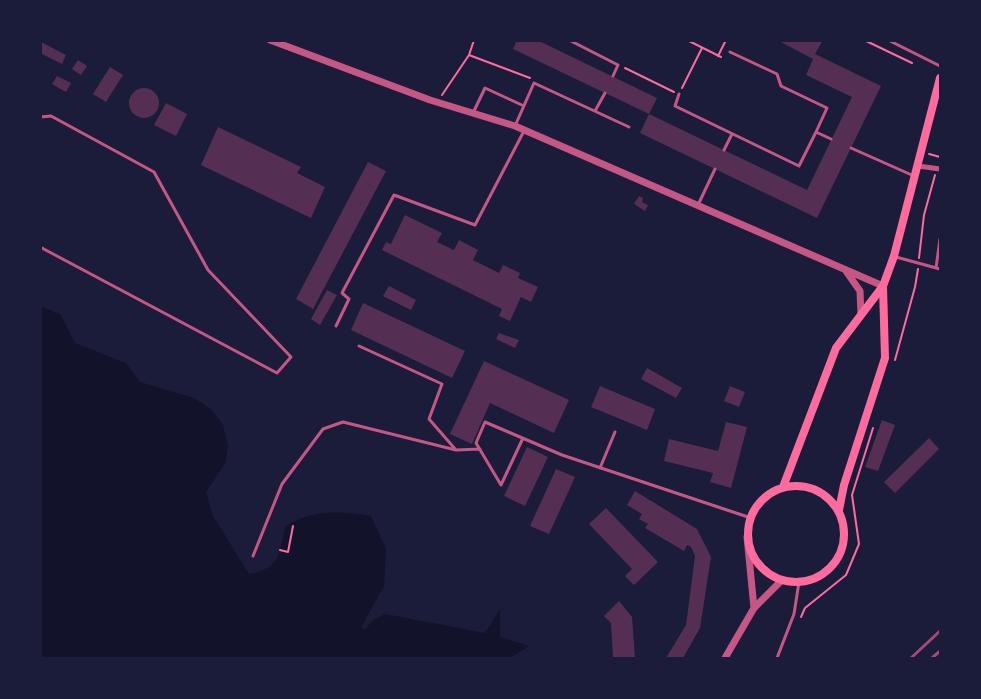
<!DOCTYPE html>
<style>
body{margin:0}
#map{position:relative;width:981px;height:699px;overflow:hidden;background:#1b1b3a;font-family:Manrope,sans-serif}
canvas{display:block}
.frame{position:absolute;inset:0;border:42px solid #1b1b3a;pointer-events:none}
</style>
<div id="map">
<canvas width="981" height="699"></canvas>
<div class="frame"></div>
</div>
<script>
const ctx = document.querySelector('canvas').getContext('2d');
ctx.lineJoin = 'round';
function paint(path, color) {
  ctx.fillStyle = color;
  ctx.fill(path, 'evenodd');
}
function strokePath(path, color, width, dash) {
  ctx.strokeStyle = color;
  ctx.lineWidth = width;
  ctx.lineCap = dash ? 'butt' : 'round';
  ctx.setLineDash(dash || []);
  ctx.stroke(path);
}
paint(new Path2D(`
 M40,306L60,314L75,343L126,363L140,382L194,398L212,410L223,425L228,446L226,462L206,492L213,516L249,574C281,568 279,555 285,527C312,509 340,511 371,516L386,549L384,586L361,627L365,630L373,620L385,614L485,633L500,609V637L529,646L510,658H41Z`), '#12122b');
paint(new Path2D(`
 M517,40H537L657,98L649,114L807,190L852,97L806,75L813,59L777,40H823L815,54L881,86L817,218L640,133L649,114L513,49Z
 M41,42L66,55L62,64L40,53Z
 M78,60L87,66L81,75L72,69Z
 M110,67L123,75L106,102L93,94Z
 M57,76L71,83L66,92L52,84Z
 M129 103a15 15 0 1 1 30 0a15 15 0 1 1-30 0Z
 M166,103L187,114L176,136L154,125Z
 M218,127L301,167L297,173L325,187L311,218L201,165Z
 M368,162L386,171L313,309L296,299Z
 M639,196L643,198L642,202L648,205L645,211L634,204Z
 M405,215L442,233L437,242L454,250L459,240L478,250L473,260L499,273L503,265L520,273L518,278L538,287L531,302L521,297L510,321L499,316L502,309L382,250L386,242L391,244Z
 M389,286L416,300L411,310L383,296Z
 M327,290L337,295L320,325L311,319Z
 M363,303L465,351L452,378L351,330Z
 M499,333L519,340L515,348L496,339Z
 M484,361L569,400L554,433L490,403L472,444L450,434Z
 M647,368L682,388L676,398L641,379Z
 M600,386L655,409L647,430L591,407Z
 M730,386L745,392L739,407L724,401Z
 M882,420L895,425L878,471L865,467Z
 M726,422L747,427L731,488L710,482L713,473L664,461L669,439L718,451Z
 M929,438L939,449L895,493L884,482Z
 M527,447L548,457L525,506L504,496Z
 M556,469L575,477L549,534L530,526Z
 M635,491L697,529L711,557L700,628L683,658H666L686,625L695,556L691,547L687,545L684,551L645,528L648,524L639,519L642,514L627,505Z
 M606,508L658,562L634,585L625,576L632,569L589,524Z
 M619,601L632,617L635,658H613L611,623L604,616Z`), '#542f53');
strokePath(new Path2D(`
 M687,40L721,57
 M864,40L912,63
 M469,55L530,78
 M718,56L726,40
 M625,68L674,92
 M682,88L702,48
 M442,95L469,55L474,40
 M929,154L940,157
 M919,258L924,215L935,175
 M895,360L915,287L918,269
 M280,550L288,552L293,526
 M801,617L805,608L846,575L859,544L852,495L873,428`), '#ff6b9d', 2);
strokePath(new Path2D(`
 M569,40L618,65L613,76
 M888,40L940,66
 M730,52L777,74L781,86L827,108L816,132
 M679,94L675,106L799,166L816,132L831,139
 M595,111L605,93
 M473,113L485,88L524,106
 M40,117L51,116L154,172L208,270L291,357L277,373L40,247
 M515,126L534,83L629,127
 M851,148L914,176
 M724,150L732,134
 M698,205L715,169
 M896,257L940,269
 M936,268L940,239
 M336,326L349,299L342,293L394,195L475,225L524,131
 M359,346L442,384L429,419L456,450L480,449
 M523,438L501,485L476,443L485,422L562,455L751,518
 M600,468L615,432
 M253,556L282,484L323,429L343,422L456,450
 M777,658L794,614L799,582`), '#c65784', 3);
strokePath(new Path2D(`
 M918,166L940,169`), '#c65784', 5);
strokePath(new Path2D(`
 M270,40L430,100L515,126L883,286
 M846,271L860,291L861,315
 M747,537L754,608
 M725,658L754,608L782,580`), '#c65784', 7);
strokePath(new Path2D(`
 M748 534a48 48 0 1 1 96 0a48 48 0 1 1-96 0Z
 M783,487L836,348L883,286L894,256L940,78
 M839,510L844,485L885,358L883,286`), '#ff6b9d', 8);
strokePath(new Path2D(`
 M911,658L940,631
 M932,658L940,651`), '#a44b75', 3);
</script>
